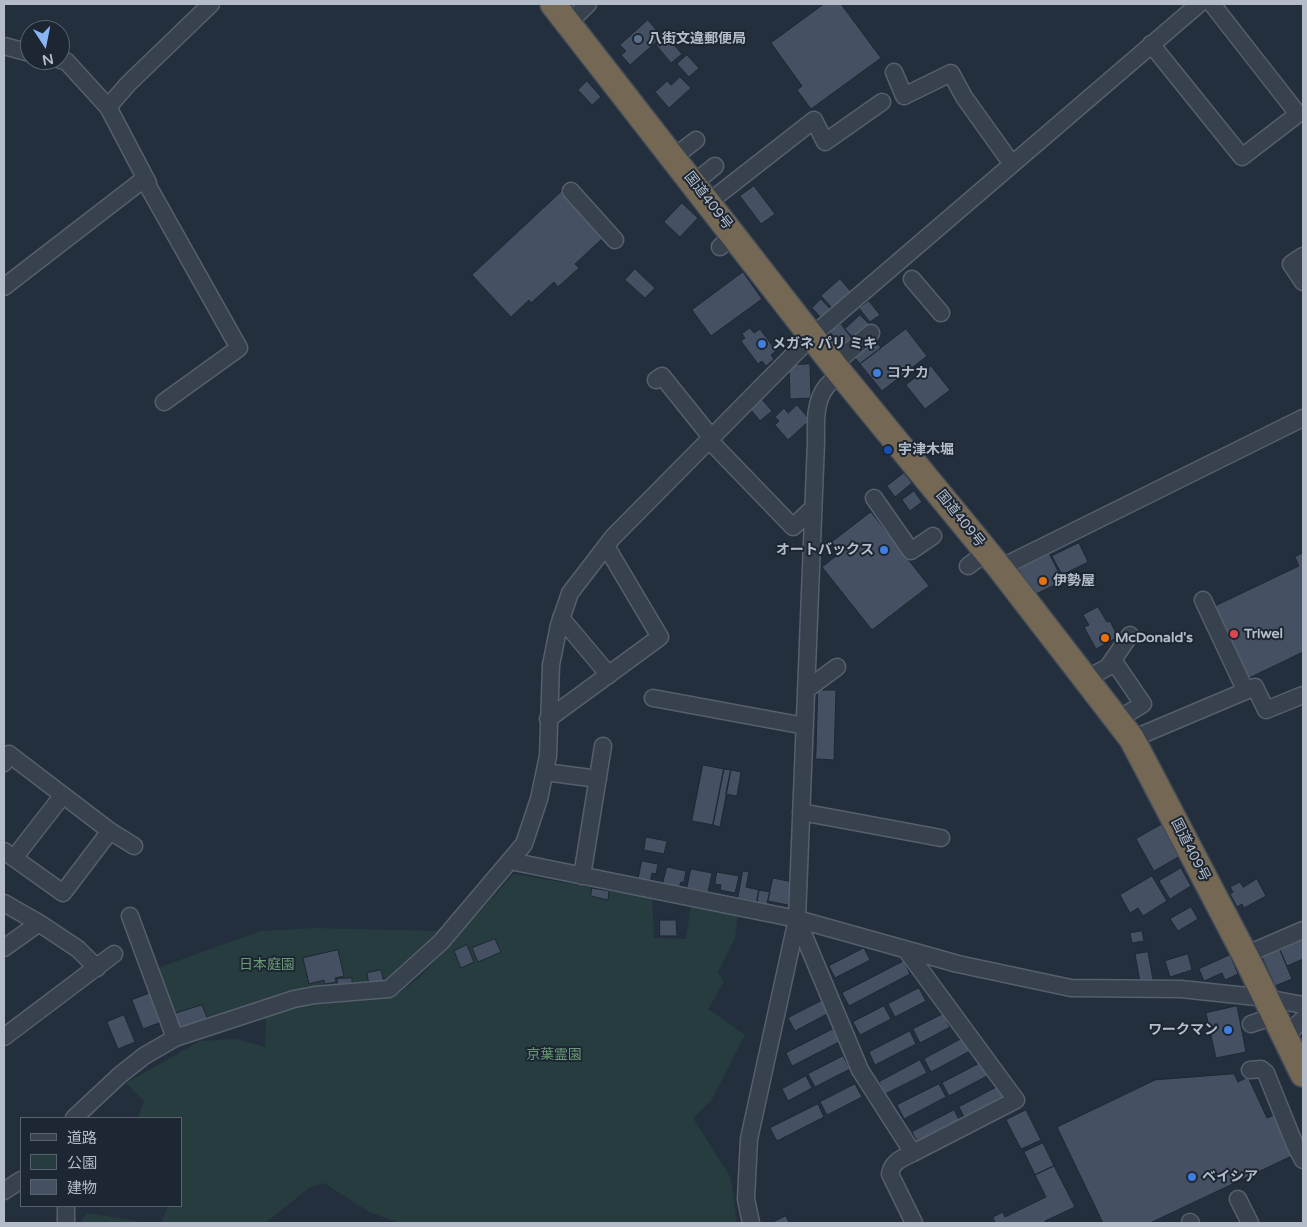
<!DOCTYPE html>
<meta charset="utf-8">
<style>
body{margin:0}
#map{position:relative;width:1307px;height:1227px;overflow:hidden;background:#242f3e;font-family:"Varela Round","Noto Sans JP",sans-serif}
canvas{display:block}
.frame{position:absolute;inset:0;border:5px solid #b4bcc9;pointer-events:none}
.legend{position:absolute;left:20px;top:1117px;width:162px;height:90px;box-sizing:border-box;background:#1d2633;border:1px solid #59626f;margin:0;padding:6px 9px;list-style:none;font-size:15px;color:#b4bcc9}
.legend li{display:flex;align-items:center;gap:10px;height:25px}
.legend b{width:25px;border:1px solid #59626f}
.north{position:absolute;left:20px;top:20px;width:50px;height:50px;box-sizing:border-box;background:#1d2633;border:1px solid #59626f;border-radius:50%;rotate:169deg;font-size:14px;font-weight:700;line-height:20px;text-align:center;color:#b4bcc9}
.north::after{content:'';display:block;margin:auto;width:18px;height:22px;background:#8ab4f8;clip-path:polygon(50% 0,100% 100%,50% 72%,0 100%)}
</style>
<div id="map">
<canvas width="1307" height="1227"></canvas>
<div class="frame"></div>
<ul class="legend">
<li><b style="height:6px;background:#38414e"></b>道路</li>
<li><b style="height:14px;background:#263c3f"></b>公園</li>
<li><b style="height:14px;background:#455162"></b>建物</li>
</ul>
<div class="north">N</div>
</div>
<script>
const ctx = document.querySelector('canvas').getContext('2d');
ctx.lineJoin = 'round';
function paint(path, color) {
  ctx.fillStyle = color;
  ctx.fill(path, 'evenodd');
}
function strokePath(path, color, width, dash) {
  ctx.strokeStyle = color;
  ctx.lineWidth = width;
  ctx.lineCap = dash ? 'butt' : 'round';
  ctx.setLineDash(dash || []);
  ctx.stroke(path);
}
function drawText(font, color, halo, rows, align = 'center') {
  ctx.font = font + ' "Varela Round","Noto Sans JP",sans-serif';
  ctx.lineWidth = 4;
  ctx.setLineDash([]);
  ctx.textBaseline = 'middle';
  ctx.strokeStyle = halo;
  ctx.fillStyle = color;
  for (const [text, x, y, turn = 0] of rows) {
    ctx.save();
    ctx.translate(x, y);
    ctx.rotate((+turn || 0) * Math.PI / 180);
    ctx.textAlign = isNaN(turn) ? turn : align;
    if (halo) ctx.strokeText(text, 0, 0);
    ctx.fillText(text, 0, 0);
    ctx.restore();
  }
}
paint(new Path2D(`
 M514,874L652,898L654,938L686,939L691,904L738,912L735,938L718,972L724,982L708,1009L745,1035L711,1101L693,1118L731,1178L737,1223H400L369,1212L324,1183L309,1188L265,1223H161L168,1206H181V1118H138L144,1101L126,1083L200,1041L236,1039L265,1047L266,1015L309,1002L328,999L377,998L399,993L420,977Z
 M314,928L444,931L386,984L176,1033L155,969L261,931Z
 M87,1213L147,1223H80Z`), '#263c3f');
const building = new Path2D(`
 M824,4H841L881,58L811,109L797,90L802,86L771,43Z
 M648,20L662,37L630,65L621,55L626,51L620,45Z
 M666,36L682,54L671,63L656,45Z
 M687,55L699,68L689,77L677,64Z
 M680,77L691,88L669,108L655,92L667,81L671,85Z
 M587,81L601,97L592,105L578,90Z
 M754,186L775,214L761,224L740,196Z
 M562,191L604,237L575,264L579,268L558,287L554,282L531,303L529,300L511,317L472,275Z
 M682,203L698,218L680,237L664,222Z
 M635,269L655,288L645,298L625,280Z
 M743,272L762,299L711,336L692,310Z
 M840,279L853,294L834,310L821,296Z
 M821,299L833,312L823,320L812,308Z
 M869,301L880,315L870,322L859,308Z
 M860,315L869,324L854,339L845,329Z
 M841,324L853,340L843,348L830,332Z
 M750,328L754,333L760,329L776,351L771,355L774,359L766,366L762,361L758,364L741,341L745,338L742,334Z
 M906,329L927,356L882,391L860,364Z
 M875,339L881,348L860,364L853,355Z
 M810,364L811,398L790,399L789,365Z
 M931,366L950,390L925,409L906,385Z
 M759,396L772,411L760,421L747,405Z
 M797,405L810,420L788,440L775,425L779,421L775,417L784,408L788,413Z
 M904,473L912,483L895,497L887,486Z
 M914,491L922,502L910,511L902,500Z
 M871,512L929,586L872,630L822,567L840,553L832,542Z
 M1079,543L1088,562L1062,575L1052,556Z
 M1048,551L1063,581L1032,596L1017,566Z
 M1303,553V652L1249,678L1215,606L1299,566L1295,557Z
 M1098,607L1107,622L1110,621L1118,637L1096,649L1084,627L1089,625L1083,615Z
 M818,690H836L834,760L816,759Z
 M703,765L724,769L713,825L692,821Z
 M724,769L731,770L720,827L713,825Z
 M731,770L741,772L737,796L726,794Z
 M1162,824L1180,856L1154,871L1136,839Z
 M646,837L667,841L664,854L644,850Z
 M642,861L658,864L656,874L652,873L650,883L638,880Z
 M667,867L686,871L684,882H681L679,887L663,883Z
 M1181,868L1191,886L1170,899L1159,881Z
 M691,869L712,873L708,892L687,888Z
 M743,871L749,872L746,887L759,890L757,902L738,898Z
 M717,872L739,876L735,893L720,890L721,885L715,884Z
 M1152,876L1167,901L1143,916L1138,908L1130,913L1120,895Z
 M773,878L793,882L788,905L768,901Z
 M1257,879L1266,896L1244,908L1242,904L1237,907L1230,894L1233,892L1230,887L1240,882L1243,887Z
 M592,888L609,891L608,900L591,896Z
 M759,890L770,892L767,904L757,902Z
 M1191,907L1198,919L1178,931L1170,919Z
 M660,920H676L677,936H660Z
 M1142,931L1144,941L1132,943L1130,933Z
 M495,939L501,952L478,962L472,948Z
 M1303,940V959L1287,966L1280,950Z
 M467,945L474,962L461,968L454,951Z
 M864,948L870,960L835,978L829,966Z
 M338,950L344,976L335,978L336,982L325,984L324,980L309,984L303,958Z
 M1280,950L1292,979L1275,986L1262,957Z
 M1148,952L1153,980L1140,982L1135,954Z
 M1188,954L1192,970L1170,977L1165,961Z
 M1230,955L1238,974L1225,980L1222,973L1204,981L1199,969Z
 M904,961L910,974L849,1006L842,993Z
 M381,970L384,982L369,985L367,973Z
 M352,978V988H338L337,979Z
 M919,988L926,1001L895,1017L888,1004Z
 M150,993L161,1022L143,1029L132,1000Z
 M823,1000L829,1013L795,1031L788,1018Z
 M202,1005L208,1020L179,1030L174,1014Z
 M884,1006L891,1019L860,1035L853,1022Z
 M1237,1006L1246,1052L1216,1058L1206,1013Z
 M943,1014L950,1027L920,1043L913,1029Z
 M124,1015L135,1042L118,1049L107,1022Z
 M833,1029L839,1042L792,1066L786,1053Z
 M910,1031L916,1044L875,1065L869,1052Z
 M963,1038L970,1051L931,1072L924,1059Z
 M843,1056L850,1069L815,1087L808,1074Z
 M920,1060L927,1073L885,1094L879,1082Z
 M982,1062L989,1075L949,1096L942,1083Z
 M1234,1074L1238,1082L1248,1077L1267,1118L1277,1114L1296,1154L1150,1223H1103L1057,1127L1155,1080Z
 M806,1076L812,1088L788,1101L782,1089Z
 M855,1084L862,1097L827,1115L820,1102Z
 M939,1084L946,1097L904,1119L897,1105Z
 M999,1086L1007,1101L966,1121L959,1107Z
 M818,1104L824,1117L777,1141L770,1128Z
 M954,1110L961,1123L919,1145L912,1132Z
 M1026,1110L1041,1140L1021,1149L1006,1120Z
 M1043,1143L1054,1166L1035,1175L1024,1152Z
 M1054,1166L1075,1207L1045,1221L1046,1223H995L993,1217L1003,1212L1005,1217L1046,1197L1035,1175Z
 M786,1216L789,1223H771Z`);
paint(building, '#455162');
strokePath(building, '#1f2835', 1);
const minor = new Path2D(`
 M568,23L588,4
 M1151,44L1242,157L1298,114L1212,4
 M4,46L30,53
 M60,60L66,61L108,107L148,183L144,179
 M894,72L904,96L951,73L964,97L1012,164
 M108,107L128,84L211,4
 M674,157L696,140
 M144,179L239,348L164,402
 M694,183L715,166
 M571,191L615,240
 M709,202L814,120L825,142L882,102
 M720,247L734,235
 M1303,256L1291,264L1303,282
 M912,279L941,313
 M4,287L144,179
 M834,364L871,333
 M656,380L662,376L711,437
 M709,440L793,527L813,508
 M874,498L911,551L933,536
 M968,566L987,552
 M1000,568L1303,418
 M1203,600L1242,683
 M561,618L609,675
 M1113,660L1143,704L1117,720
 M1086,679L1108,667L1130,635
 M806,690L837,667
 M653,698L805,726
 M548,719L660,637L606,546
 M1132,739L1255,687L1266,710L1303,695
 M4,763L9,754L110,831L134,846
 M545,772L598,779
 M801,812L941,838
 M4,851L63,893L110,831
 M14,858L63,795
 M510,861L797,919L958,964L1071,988L1181,989L1266,998L1303,1005
 M582,876L603,746
 M4,903L39,923L78,949L97,968
 M130,916L175,1038
 M797,919L860,1070L913,1153L1016,1100L906,950
 M4,948L39,923
 M1245,955L1303,930
 M1251,1024L1275,1016
 M4,1037L114,954
 M1285,1037L1303,1019
 M1250,1070L1261,1069L1266,1073L1295,1145L1303,1160
 M74,1118L120,1075L144,1056L175,1038L294,999L315,995L389,989L441,942L524,844L539,799L548,756L551,665L559,625L570,593L613,537L812,336L1199,4
 M913,1153C903,1158 892,1161 890,1174L914,1223
 M4,1191L21,1180
 M1238,1199L1250,1223
 M1190,1222L1191,1223
 M66,1223V1206
 M751,1223L746,1199L749,1139L797,919L816,442C816,424 814,403 826,387C830,382 836,378 841,374`);
const highway = new Path2D(`
 M553,4L841,374L1000,568L1132,739L1245,955L1303,1074`);
strokePath(minor, '#565f6c', 19);
strokePath(highway, '#434c59', 28);
strokePath(minor, '#38414e', 16);
strokePath(highway, '#746855', 25);
for (const [x, y, r, color] of [
 [638,39,5,"#5c6f8a"],
 [762,344,5,"#3f7fe0"],
 [877,373,5,"#3f7fe0"],
 [888,450,5,"#1a4fb4"],
 [884,550,5,"#3f7fe0"],
 [1043,581,5,"#e8710a"],
 [1234,634,5,"#e0444e"],
 [1105,638,5,"#e8710a"],
 [1228,1030,5,"#3f7fe0"],
 [1192,1177,5,"#3f7fe0"]
]) {
  const dot = new Path2D();
  dot.arc(x, y, r, 0, 2 * Math.PI);
  ctx.fillStyle = color;
  ctx.fill(dot);
  strokePath(dot, '#1d2633', 2);
}
drawText('bold 14px', '#b4bcc9', '#1d2633', [
 ["八街文違郵便局",648,39],
 ["メガネ パリ ミキ",772,344],
 ["コナカ",887,373],
 ["宇津木堀",898,450],
 ["オートバックス",874,550,"right"],
 ["伊勢屋",1053,581],
 ["Triwel",1244,634],
 ["McDonald's",1115,638],
 ["ワークマン",1218,1030,"right"],
 ["ベイシア",1202,1177]
], 'left');
drawText('14px', '#b4bcc9', '#1d2633', [
 ["国道409号",708,201,52],
 ["国道409号",960,519,51],
 ["国道409号",1190,850,63]
]);
drawText('14px', '#6b9a76', '#1d2633', [
 ["日本庭園",267,965],
 ["京葉霊園",554,1055]
]);
</script>
